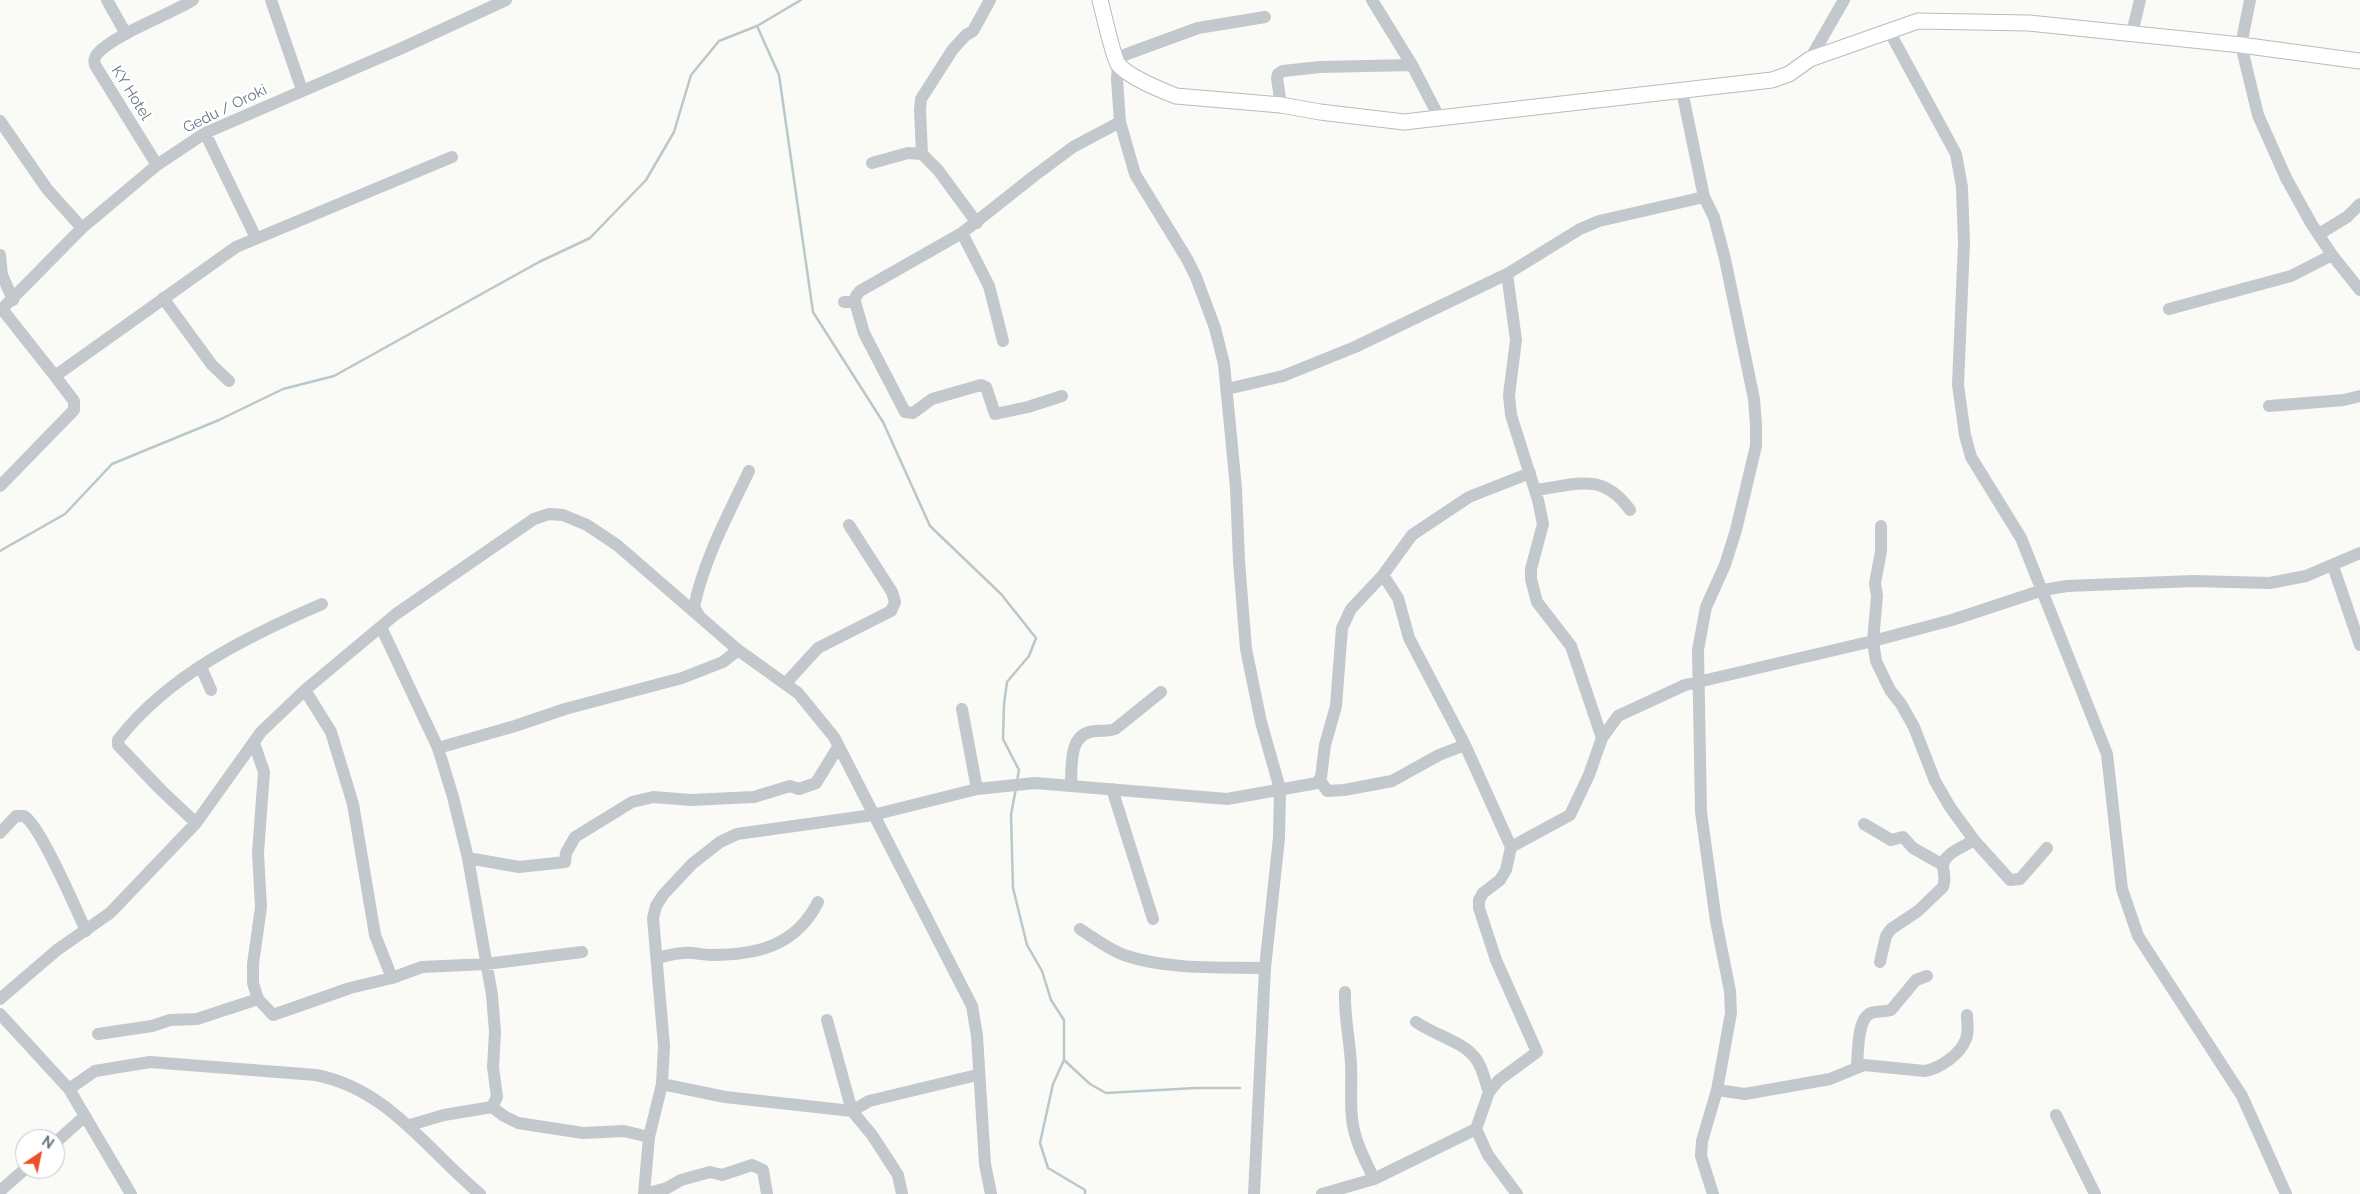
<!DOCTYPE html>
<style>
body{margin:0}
#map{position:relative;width:2360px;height:1194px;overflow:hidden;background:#fafaf7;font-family:Raleway,sans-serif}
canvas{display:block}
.north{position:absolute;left:15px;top:1129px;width:50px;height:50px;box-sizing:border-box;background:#fff;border:1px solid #c1c8ce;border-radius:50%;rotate:34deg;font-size:14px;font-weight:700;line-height:20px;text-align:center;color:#637684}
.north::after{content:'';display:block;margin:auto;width:18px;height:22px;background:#ec5025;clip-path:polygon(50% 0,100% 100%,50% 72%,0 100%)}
</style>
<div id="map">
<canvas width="2360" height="1194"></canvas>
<div class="north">N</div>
</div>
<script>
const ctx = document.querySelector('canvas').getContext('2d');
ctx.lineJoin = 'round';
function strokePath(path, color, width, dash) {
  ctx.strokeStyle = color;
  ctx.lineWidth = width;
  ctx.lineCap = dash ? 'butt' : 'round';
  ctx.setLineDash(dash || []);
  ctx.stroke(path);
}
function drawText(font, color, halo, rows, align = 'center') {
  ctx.font = font + ' Raleway,sans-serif';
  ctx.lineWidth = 5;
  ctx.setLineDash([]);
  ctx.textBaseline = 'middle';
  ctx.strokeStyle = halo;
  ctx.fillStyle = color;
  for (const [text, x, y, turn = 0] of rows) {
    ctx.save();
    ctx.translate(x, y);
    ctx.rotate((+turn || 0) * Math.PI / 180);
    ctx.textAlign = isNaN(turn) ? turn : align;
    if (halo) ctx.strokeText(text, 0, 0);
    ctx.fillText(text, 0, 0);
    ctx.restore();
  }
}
strokePath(new Path2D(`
 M757,26L779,75L813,312L883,422L930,526L1001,594L1036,638L1029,656L1007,682L1004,704L1003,739L1019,770L1017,781
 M0,551L65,514L112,464L219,420L283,389L334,376L539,262L590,238L646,180L674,132L691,75L719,41L757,26L801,0
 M1016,788L1011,815L1013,888L1027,945L1042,971L1051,1000L1064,1020V1060L1053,1084L1040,1143L1048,1168L1085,1190V1194
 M1064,1060L1090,1084L1106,1093L1196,1088H1240`), '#bac7cb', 2.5);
const major = new Path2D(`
 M1100,0C1103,11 1113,57 1118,64C1128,77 1161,90 1176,96L1281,105L1320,112L1404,122L1772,80L1789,74L1810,59L1918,21L2029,23L2241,45L2360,61`);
strokePath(major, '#b6bcc0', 17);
strokePath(new Path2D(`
 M107,0L126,34
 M271,0L302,90
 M1372,0L1412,65L1440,119
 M2250,0L2241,45L2258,115L2286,178L2311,223L2332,255L2360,290
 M1889,31L1956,154L1962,187L1964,243L1958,385L1965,435L1971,457L2021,538L2107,754L2122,889L2138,936L2242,1096L2286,1194
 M2132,33L2140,0
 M1116,58L1198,28L1265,17
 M1810,59L1844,0
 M1118,64L1117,79L1120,122L1135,174L1187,259L1196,277L1215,328L1224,364L1236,488L1239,561L1246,649L1261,722L1280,789L1279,838L1265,968L1254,1194
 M1682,91L1704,197L1714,217L1725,259L1754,399L1756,425V446L1736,530L1725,565L1706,607L1698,650L1701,812L1716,921L1730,991L1731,1013L1717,1090L1702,1141L1701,1156L1713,1194
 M1281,105L1277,78L1278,74L1283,71L1320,67L1412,65
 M0,121L47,189L82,228
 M205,133L256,238
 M872,163L908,153L922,154
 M157,165L95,65C94,60 94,58 97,54C113,35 169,15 193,0
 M977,223L938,170L922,154L920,110L921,99L953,49L966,35L973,31L990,0
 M962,233L989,286L1003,341
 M2319,234L2347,217L2360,204
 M0,255L2,275L13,300
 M1507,274L1516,340L1509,395L1511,415L1538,500L1543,524L1531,569V579L1537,602L1571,646L1602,738
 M163,298L212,365L229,381
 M844,302H855L856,296L860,291L962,233L1034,176L1073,147L1120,122
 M855,302L864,333L905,412L913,413L932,399L981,385L986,387L995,414L1028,407L1062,396
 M2,309L55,376L236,247L452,157
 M2169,309L2291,276L2332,255
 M0,311L82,228L157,165L205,133L402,48L506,0
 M1227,389L1283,376L1355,347L1507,274L1580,229L1599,221L1704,197
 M2269,406L2344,400L2360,396
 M0,486L74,410V401L55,376
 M1535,490C1576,485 1602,471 1630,510
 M1881,526V551L1875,583L1877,596L1873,641L1876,661L1890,690L1901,704L1914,727L1935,781L1950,807L1974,840L2010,880L2020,879L2047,848
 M2333,566L2360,645
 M1383,575L1398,598L1409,638L1465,745L1511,847L1506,870L1500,880L1483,893L1479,900V908L1496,960L1537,1052L1499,1080L1489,1092L1476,1129L1488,1155L1517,1194
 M700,617L694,607C704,559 728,515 749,471
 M381,627L438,748L453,797L468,858L492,995L495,1032L493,1067L497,1097L492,1107L444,1115L410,1125
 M201,667L211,690
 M786,683L818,648L891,611L895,602L892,592L849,525
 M305,690L331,732L353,804L375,935L392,978
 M962,709L977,789
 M254,743L264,772L258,853L261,907L253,964V983L258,999L273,1015L350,988L392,978L422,967L486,964L582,952
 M438,748L515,726L565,709L682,678L723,662L738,650
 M1320,780L1327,791L1344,790L1392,781L1439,755L1465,745
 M1071,785C1072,765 1068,732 1096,731C1104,730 1107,732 1115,729L1161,692
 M1112,789L1153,919
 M196,823L161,790L118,745V740C168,675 248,636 322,604
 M1864,824L1891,840L1903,837L1913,848L1943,865
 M0,833L16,816H24C40,825 76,909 86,931
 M1511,847L1570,815L1589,775L1602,738L1618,716L1685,685L1873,641L1952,620L2043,590L2067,586L2193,581L2270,583L2306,576L2360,553
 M468,858L519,867L565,862L566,853L575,837L632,802L653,797L691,800L754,797L790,786L799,789L816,783L838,747
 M1080,929C1094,938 1108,949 1124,955C1168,970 1219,967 1265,968
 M657,958C666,956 675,953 684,953C693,952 702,955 711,955C757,955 796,946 818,902
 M1880,962L1886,936L1891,929L1918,911L1943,887C1946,880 1944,874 1943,867C1943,853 1964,847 1974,840
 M1345,992C1344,1017 1350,1040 1351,1065C1352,1082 1350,1101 1352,1118C1354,1140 1365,1160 1374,1179
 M0,999L57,950L110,913L196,823L261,732L305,690L396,614L534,519L549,514L563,515L587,525L617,545L738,650L798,693L834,737L972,1006L977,1036L985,1164L991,1194
 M0,1014L69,1089L131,1194
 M827,1020L852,1111L872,1135L898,1175L902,1194
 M1416,1022C1434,1035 1463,1041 1476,1059C1483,1068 1485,1082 1489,1092
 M98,1034L152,1026L170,1020L197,1019L258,999
 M1857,1066C1858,1054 1857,1018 1871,1013C1877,1011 1884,1012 1891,1010L1916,980L1927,976
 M662,1084L725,1097L852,1111L869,1101L977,1075
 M69,1089L95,1071L150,1062L316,1075C388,1089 427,1150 480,1194
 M1717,1090L1745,1094L1830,1079L1864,1065L1925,1071C1940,1068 1960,1055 1966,1039C1969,1032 1967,1023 1967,1015
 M492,1107L504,1116L518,1123L583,1133L624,1131L649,1137
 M2056,1115L2095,1194
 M55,1143L85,1116
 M0,1191L25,1169
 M644,1194L649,1137L662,1084L664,1046L653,918L656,906L663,895L692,864L720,842L737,834L873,815L977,789L1035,783L1227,799L1317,783L1321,777L1325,745L1336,706L1342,628L1351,609L1383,575L1412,535L1469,497L1530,473
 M644,1194L667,1188L681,1180L710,1172L722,1175L752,1165L763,1170L767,1194
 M1322,1194L1374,1179L1476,1129`), '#c3c8cc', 12);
strokePath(major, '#fff', 15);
drawText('15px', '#637684', '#fff', [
 ["KY Hotel",131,93,58],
 ["Gedu / Oroki",225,109,-26]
]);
</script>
